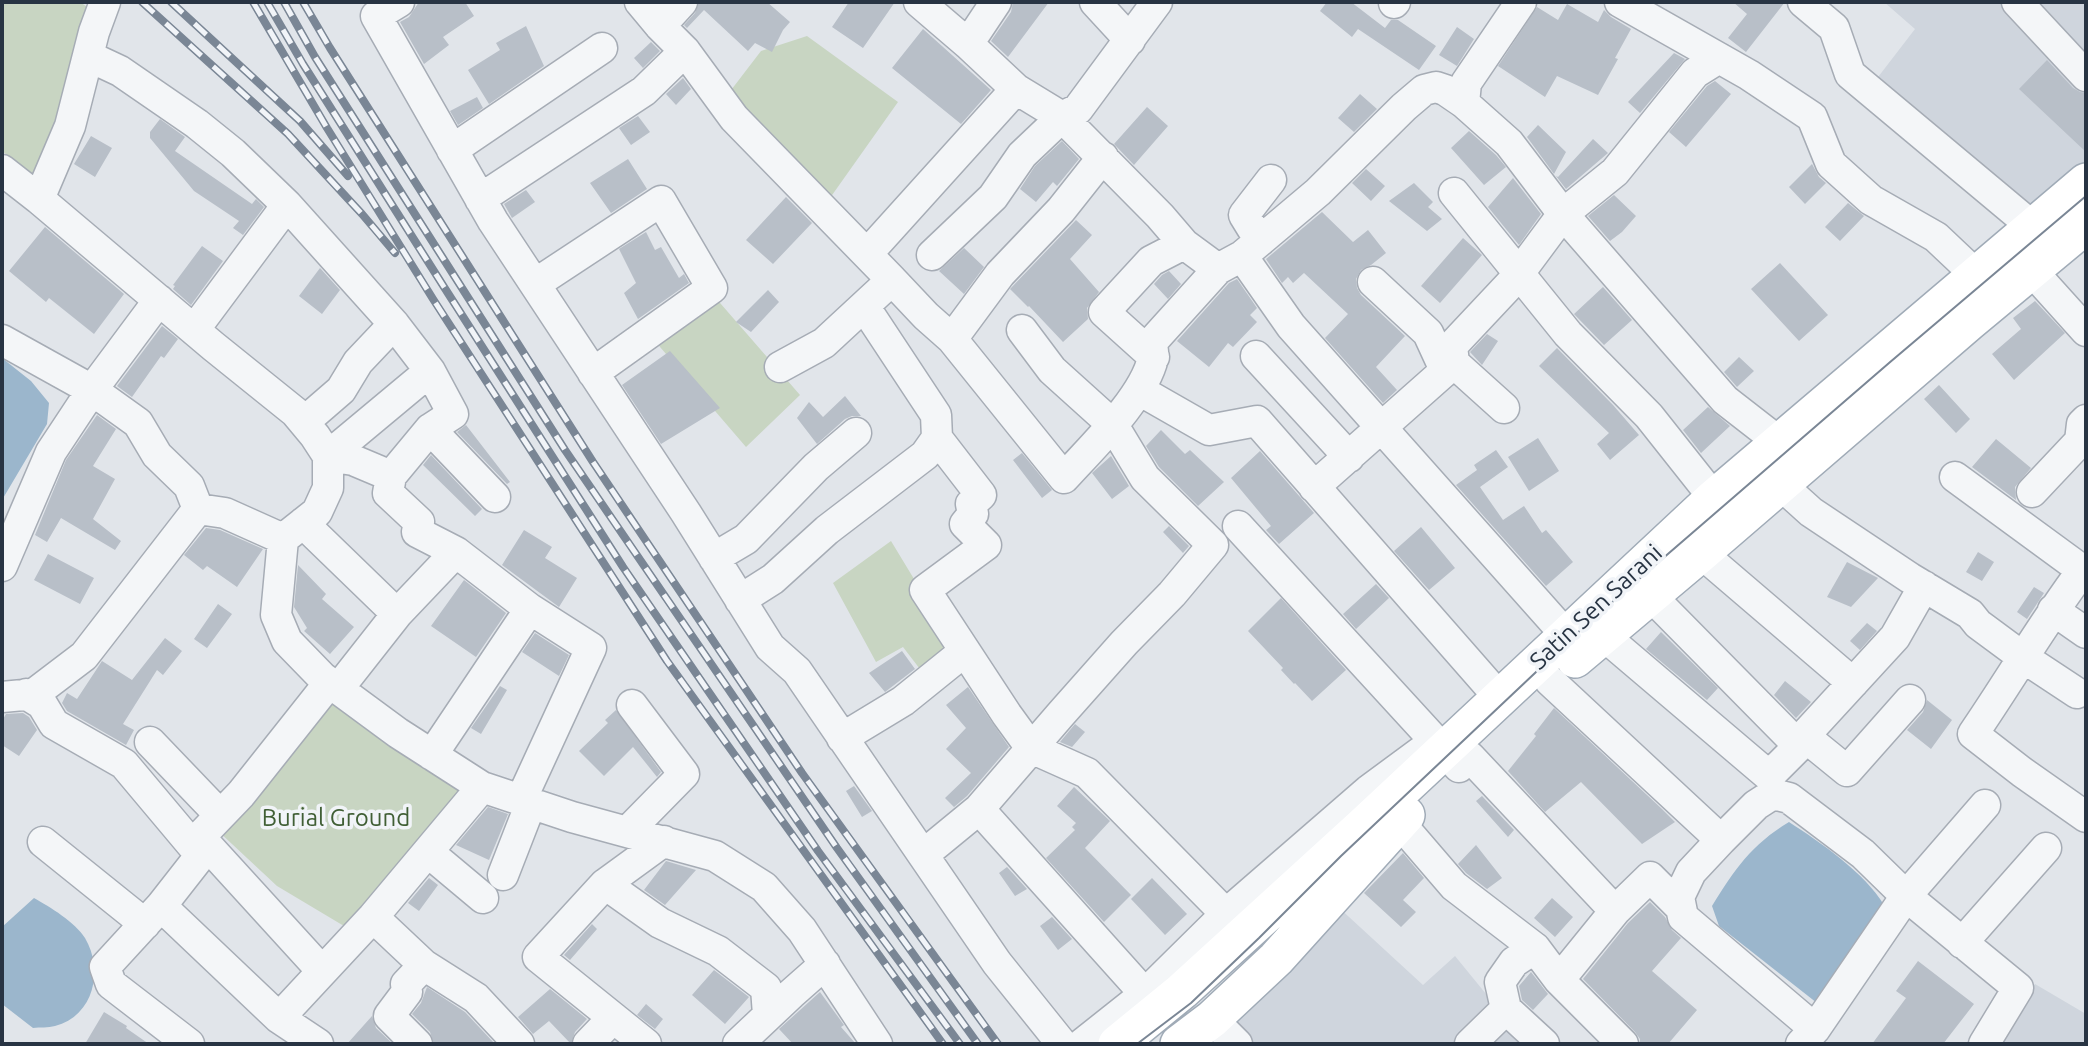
<!DOCTYPE html>
<style>
body{margin:0}
#map{position:relative;width:2088px;height:1046px;overflow:hidden;background:#e1e5ea;font-family:Ubuntu,sans-serif}
canvas{display:block}
.frame{position:absolute;inset:0;border:4px solid #283443;pointer-events:none}
</style>
<div id="map">
<canvas width="2088" height="1046"></canvas>
<div class="frame"></div>
</div>
<script>
const ctx = document.querySelector('canvas').getContext('2d');
ctx.lineJoin = 'round';
function paint(path, color) {
  ctx.fillStyle = color;
  ctx.fill(path, 'evenodd');
}
function strokePath(path, color, width, dash) {
  ctx.strokeStyle = color;
  ctx.lineWidth = width;
  ctx.lineCap = dash ? 'butt' : 'round';
  ctx.setLineDash(dash || []);
  ctx.stroke(path);
}
function drawText(font, color, halo, rows, align = 'center') {
  ctx.font = font + ' Ubuntu,sans-serif';
  ctx.lineWidth = 7;
  ctx.setLineDash([]);
  ctx.textBaseline = 'middle';
  ctx.strokeStyle = halo;
  ctx.fillStyle = color;
  for (const [text, x, y, turn = 0] of rows) {
    ctx.save();
    ctx.translate(x, y);
    ctx.rotate((+turn || 0) * Math.PI / 180);
    ctx.textAlign = isNaN(turn) ? turn : align;
    if (halo) ctx.strokeText(text, 0, 0);
    ctx.fillText(text, 0, 0);
    ctx.restore();
  }
}
paint(new Path2D(`
 M1884,2H2086V161L2029,214L1875,81L1915,29Z
 M1336,905L1423,985L1455,956L1504,1016L1535,1044H1246L1223,1018Z
 M2035,984L2086,1014V1044H1993Z`), '#cfd5dd');
paint(new Path2D(`
 M2,2H80L93,11L42,182L2,151Z
 M807,36L898,102L830,198L725,98L761,51Z
 M714,296L800,395L746,447L654,340Z
 M891,541L954,645L923,673L903,647L876,662L833,583Z
 M332,693L474,791L349,929L277,886L217,830Z`), '#c8d5c2');
paint(new Path2D(`
 M2,358L31,381L49,403L47,424L2,500Z
 M1789,822C1820,842 1865,873 1884,905L1817,1003L1719,926L1712,906C1735,869 1751,845 1789,822Z
 M34,898C50,907 75,922 85,938C104,970 94,1016 55,1026C48,1028 40,1027 33,1028L2,1004V927Z`), '#9bb6cc');
paint(new Path2D(`
 M419,2H465L474,16L443,37L449,45L424,64L400,22L409,17Z
 M699,2H767L790,22L783,30L772,52L755,43L748,51L704,10L687,28L684,25L695,13Z
 M849,2H895L863,48L832,27Z
 M1013,2H1049L1008,57L991,41L1011,12Z
 M1327,2H1351L1385,28L1391,20H1398L1436,46L1419,70L1358,29L1352,37L1320,11Z
 M1733,2H1785L1746,52L1728,38L1747,14Z
 M1567,4L1598,22L1604,10L1611,17L1631,29L1615,58L1618,59L1598,95L1557,76L1545,97L1498,66L1537,7L1558,20Z
 M526,26L544,66L489,104L468,70L500,50L496,43Z
 M1457,27L1474,39L1457,66L1439,55Z
 M923,29L991,90L961,124L892,68Z
 M651,42L660,51L643,68L634,58Z
 M1674,53L1685,59L1640,113L1628,102Z
 M2047,60L2073,88L2080,92L2086,93V152L2019,89Z
 M683,78L691,89L676,105L666,94Z
 M1715,81L1731,94L1686,147L1669,132L1707,86Z
 M1360,94L1377,109L1354,132L1338,118Z
 M477,97L483,108L458,125L450,111Z
 M1147,107L1168,126L1134,165L1114,144Z
 M638,116L650,132L631,145L619,128Z
 M160,119L185,137L175,151L252,204L256,199L264,207L243,235L233,228L239,221L194,191L150,138V132Z
 M1538,125L1566,152L1554,174L1527,137Z
 M1469,131L1496,155L1506,167L1484,185L1451,148Z
 M91,136L112,148L95,177L74,164Z
 M1593,139L1608,153L1566,189L1556,176L1558,177Z
 M1062,141L1079,159L1057,186L1053,182L1036,202L1020,189L1035,166Z
 M628,159L647,189L611,213L590,183Z
 M1812,164L1819,177L1826,183L1805,204L1789,187Z
 M1366,169L1385,186L1371,201L1352,183Z
 M1513,178L1541,214L1519,245L1488,207Z
 M1414,183L1433,202L1428,207L1442,219L1427,231L1389,201Z
 M526,190L535,202L512,218L504,204Z
 M1614,195L1636,216L1622,232L1610,241L1588,216Z
 M786,197L812,223L773,264L746,240Z
 M1848,203L1864,216L1840,241L1825,227Z
 M1322,212L1353,242L1368,230L1386,253L1371,265L1361,270L1356,279L1357,288L1361,295L1405,336L1376,367L1397,390L1383,403L1325,338L1348,314L1304,273L1293,283L1288,277L1282,283L1266,259Z
 M1076,220L1092,235L1070,259L1099,292L1087,308L1088,319L1063,342L1029,306L1028,307L1010,289Z
 M45,227L124,294L94,334L49,298L46,302L9,271Z
 M646,232L655,250L661,247L679,278L684,274L689,283L638,319L624,293L636,283L619,249Z
 M1463,238L1482,255L1440,303L1421,286Z
 M202,246L223,261L191,305L173,289L175,286L173,285Z
 M964,248L984,267L964,294L939,271Z
 M1780,263L1828,315L1799,341L1751,289Z
 M320,268L340,290L322,314L299,296Z
 M1169,271L1181,284L1168,299L1154,284L1162,275Z
 M1237,279L1257,308L1250,315L1257,322L1233,347L1228,343L1209,367L1177,341L1229,283Z
 M1603,287L1632,320L1604,345L1574,314Z
 M768,290L779,302L751,332L736,322Z
 M2035,301L2065,333L2014,380L1992,354L2021,329L2013,318Z
 M162,326L178,339L164,358L161,356L132,397L117,386Z
 M1487,334L1498,341L1482,365L1470,352Z
 M1557,348L1613,405L1639,435L1610,460L1597,444L1609,433L1539,366Z
 M670,351L720,408L661,444L622,385Z
 M1739,357L1754,371L1737,387L1724,372Z
 M1939,385L1970,419L1956,433L1924,399Z
 M845,396L861,416H852L845,419L817,444L797,418L809,402L823,417Z
 M1708,407L1730,426L1701,453L1683,430Z
 M97,415L116,429L93,466L115,479L93,519L121,541L115,550L61,518L47,542L35,535L66,460Z
 M466,425L510,482L507,484L457,432Z
 M1161,430L1185,454L1190,450L1224,482L1198,506L1159,467L1146,446Z
 M1538,438L1559,471L1529,491L1508,457Z
 M1996,439L2031,468L2015,487L2016,500L1972,467Z
 M1496,450L1508,467L1480,487L1482,490L1503,520L1524,506L1542,533L1546,530L1573,562L1546,586L1456,485L1477,470L1474,465Z
 M1260,451L1314,513L1279,544L1266,530L1271,526L1231,478Z
 M1022,453L1052,490L1042,498L1013,460Z
 M431,455L482,509L475,516L423,465Z
 M1111,456L1129,486L1112,499L1092,473Z
 M1169,526L1189,546L1183,553L1163,532Z
 M1421,527L1455,568L1429,590L1394,551Z
 M206,528L220,530L263,549L237,587L207,566L203,570L184,555Z
 M524,530L552,547L545,558L577,578L559,607L502,565Z
 M1978,552L1994,562L1982,581L1966,572Z
 M48,554L94,578L80,604L34,580Z
 M1847,562L1878,578L1851,607L1827,597Z
 M298,565L326,594L322,599L354,627L330,654L304,631L307,628L294,607Z
 M464,580L506,613L476,657L431,626Z
 M1376,584L1389,598L1356,629L1343,614Z
 M2034,587L2044,593L2027,619L2017,612Z
 M1281,598L1346,670L1312,701L1295,683L1294,684L1281,670L1283,668L1248,631Z
 M218,604L232,614L207,648L194,639Z
 M1867,623L1877,631L1860,650L1850,641Z
 M1661,632L1718,688L1707,700L1646,649Z
 M535,633L569,655L559,676L522,652Z
 M165,638L182,651L163,675L157,670L123,724L134,730L126,745L67,711L62,703L67,693L77,699L102,661L132,680Z
 M902,651L915,669L885,692L869,673Z
 M1785,681L1811,702L1796,718L1774,695Z
 M500,686L507,690L481,734L471,728Z
 M968,687L1009,747L967,796L954,807L945,798L971,773L946,749L966,728L946,705Z
 M1927,700L1952,720L1931,749L1907,730L1923,712Z
 M1554,708L1662,809L1675,822L1642,844L1581,782L1545,812L1508,771L1536,736L1534,734Z
 M616,710L661,772L657,777L633,747L604,776L579,751L608,723L605,720Z
 M23,713L29,717L37,730L19,756L2,745V721L6,714Z
 M1075,724L1085,732L1072,747L1060,742Z
 M854,786L872,811L862,817L846,791Z
 M1074,787L1110,821L1085,848L1131,895L1104,922L1046,858L1075,830L1072,827L1076,823L1057,806Z
 M1482,796L1514,830L1508,837L1476,801Z
 M488,807L508,814L489,860L456,845Z
 M1476,845L1502,878L1487,889L1466,873L1458,864Z
 M1403,853L1424,878L1403,900L1416,912L1401,927L1364,893Z
 M666,861L696,870L665,905L644,890Z
 M1007,867L1027,889L1015,896L999,873Z
 M429,878L438,885L419,911L408,903Z
 M1152,878L1187,914L1165,935L1131,899Z
 M1552,898L1573,917L1555,937L1534,918Z
 M1650,902L1665,917L1672,930L1681,938L1652,971L1697,1010L1668,1044H1640V1039L1635,1032L1583,979L1628,923Z
 M1052,917L1072,939L1058,950L1040,926Z
 M592,924L597,929L570,960L564,955Z
 M1918,961L1974,1004L1943,1044H1872L1906,998L1896,991Z
 M714,970L749,997L725,1024L692,995Z
 M1531,972L1548,994L1533,1010L1522,1000L1519,986Z
 M427,987L465,1012L495,1044H434L430,1032L412,1014L421,1003Z
 M550,989L587,1019L575,1032L571,1044L549,1021L533,1034L518,1017Z
 M820,992L844,1025L841,1027L856,1044H793L779,1029Z
 M646,1004L663,1019L655,1029L637,1015Z
 M104,1012L127,1026L126,1028L149,1044H85Z
 M372,1016L376,1028L393,1044H347Z`), '#b8bfc8');
const minor = new Path2D(`
 M399,2L376,16L493,221L686,513L770,647L797,671L997,963L1062,1044
 M640,2L660,26L685,51L734,118L892,280L824,343L780,367
 M919,2L968,44L1016,89L1062,117L1160,216L1184,244L1218,269
 M1095,2L1130,40
 M1620,2L1749,75L1812,117L1831,164L1871,200L1936,237L1991,289
 M1803,2L1834,28L1850,74L2033,227
 M2017,2L2086,76
 M1394,3L1395,2
 M660,26L682,2
 M968,44L996,2
 M88,56L120,71L197,124L233,153L287,205L394,324L430,371L453,414L430,429L391,476L388,493L419,522L417,532L456,552
 M1464,103L1466,83L1521,2
 M452,150L602,48
 M2,170L39,199L213,346L295,412L315,436L328,456V488L317,512L283,539L225,513L198,509L84,656L34,694L2,697
 M1454,193L1568,334L1649,416L1714,498
 M39,199L70,126L94,32L105,2
 M480,199L644,91L685,51
 M1260,241L1244,215L1271,180
 M867,254L1016,89
 M932,255L993,197L1022,155L1062,117L1078,109L1157,2
 M1242,256L1291,326L1566,635
 M2032,271L2086,331
 M892,280L926,316L952,339L1064,478C1091,448 1144,398 1153,358C1154,354 1152,347 1152,342L1218,269L1242,256L1318,192L1404,107L1424,90L1436,87L1445,90L1464,103L1509,143L1563,214L1725,400L1779,442
 M1373,282L1428,333L1445,370
 M535,284L661,201L712,288L593,373
 M864,306L936,415L937,438L981,495L971,504L973,514L965,524L986,545L925,590L1007,715L1031,748L1087,773L1226,914
 M194,330L287,205
 M952,339L1000,274L1061,210L1103,157
 M2,340L92,390L138,423L157,455L189,486L198,509
 M1256,356L1349,457
 M1154,357L1104,312L1151,261L1184,244
 M1139,390L1209,430L1257,421L1499,697
 M1504,408L1454,363L1452,346L1514,280L1563,214L1615,172L1695,73L1719,58
 M304,422L341,390L358,362L394,324
 M430,429L495,497
 M328,456L430,371
 M328,456L353,460L391,476
 M1955,477L2086,573
 M1780,484L1811,512L1910,578L1970,614L1978,624L2024,658L2077,693
 M1314,487L1454,363
 M2032,492L2080,441L2082,424L2086,420
 M303,523L397,614
 M1238,526L1459,767
 M283,539L276,615L287,641L322,677L398,733L482,787L572,817L715,856L764,887L802,930L877,1044
 M1701,553L1853,683
 M714,558L746,539L816,467L856,433
 M2,566L51,452L92,390L159,300
 M2082,571C2043,623 2010,680 1973,734L2022,772L2086,817
 M1650,595L1799,746
 M740,600L773,579L827,530L925,455L937,438
 M2053,610L2086,633
 M1603,635L1769,776L1799,746L1804,736L1895,637L1924,586
 M1550,681L1721,840L1756,805L1773,794L1789,798L1863,854L1906,896L2018,988L1984,1044
 M338,689L397,614L456,552L530,609L591,648L521,800
 M26,694L42,704L54,724L124,764L192,845L208,846L322,971
 M1804,736L1847,771L1910,700
 M842,738L903,701L965,651
 M150,742L220,815
 M432,755L530,609
 M1470,757L1615,911
 M979,809L1145,994
 M1399,822L1454,886L1535,948L1559,980L1623,1044
 M628,831L684,774L632,705
 M1721,840L1691,872L1679,897L1683,917L1815,1029
 M43,842L145,924
 M192,845L241,794L329,683
 M428,852L483,898
 M923,855L979,809L1061,714L1124,643L1172,594L1213,545L1145,478L1113,425L1052,370L1022,330
 M503,875L531,803
 M605,884L660,923L718,951L766,988L768,1015
 M161,906L279,1018L318,1044
 M373,917L424,965L476,998L519,1044
 M1962,943L2046,848
 M1559,980L1615,911L1650,877L1681,908
 M1506,1009L1544,1044
 M279,1018L373,917L482,787
 M1212,1019L1237,1044
 M189,1044L111,984L105,967L161,906L208,846
 M417,1044L389,1016L407,992L406,984L424,965
 M588,1044L613,1018
 M646,1044L538,957L605,884L664,841
 M738,1044L791,994L825,964
 M1082,1044L1145,994L1226,914L1369,790L1430,745
 M1470,1044L1506,1009L1500,982L1514,962L1535,948
 M1801,1044L1815,1029L1906,896L1985,805`);
const major = new Path2D(`
 M1575,659L1701,553L1969,322L2086,225
 M1117,1044L1182,991L1363,826L1714,498L2086,182
 M1179,1044L1212,1019L1276,959L1406,815`);
strokePath(minor, '#a6acb5', 33);
strokePath(major, '#a0abb7', 40);
strokePath(minor, '#f4f6f8', 30);
strokePath(major, '#fff', 37);
strokePath(new Path2D(`
 M1137,1044L1191,1003L1259,938L1341,856L1588,623L1889,363L2086,196`), '#7a8695', 2);
const rail = new Path2D(`
 M142,2L288,134L362,214L395,253
 M171,2L300,121L348,176
 M253,2L327,128L433,299L667,661L943,1044
 M267,2L303,64L444,287L623,567L818,851L960,1044
 M284,2L315,57L565,450L837,848L978,1044
 M303,2L330,48L593,462L802,773L998,1044`);
strokePath(rail, '#7a8695', 8);
strokePath(rail, '#f1f4f8', 5, [16]);
drawText('24px', '#283443', '#f1f4f8', [
 ["Satin Sen Sarani",1596,607,-43]
]);
drawText('24px', '#405f35', '#f1f4f8', [
 ["Burial Ground",336,818]
]);
</script>
